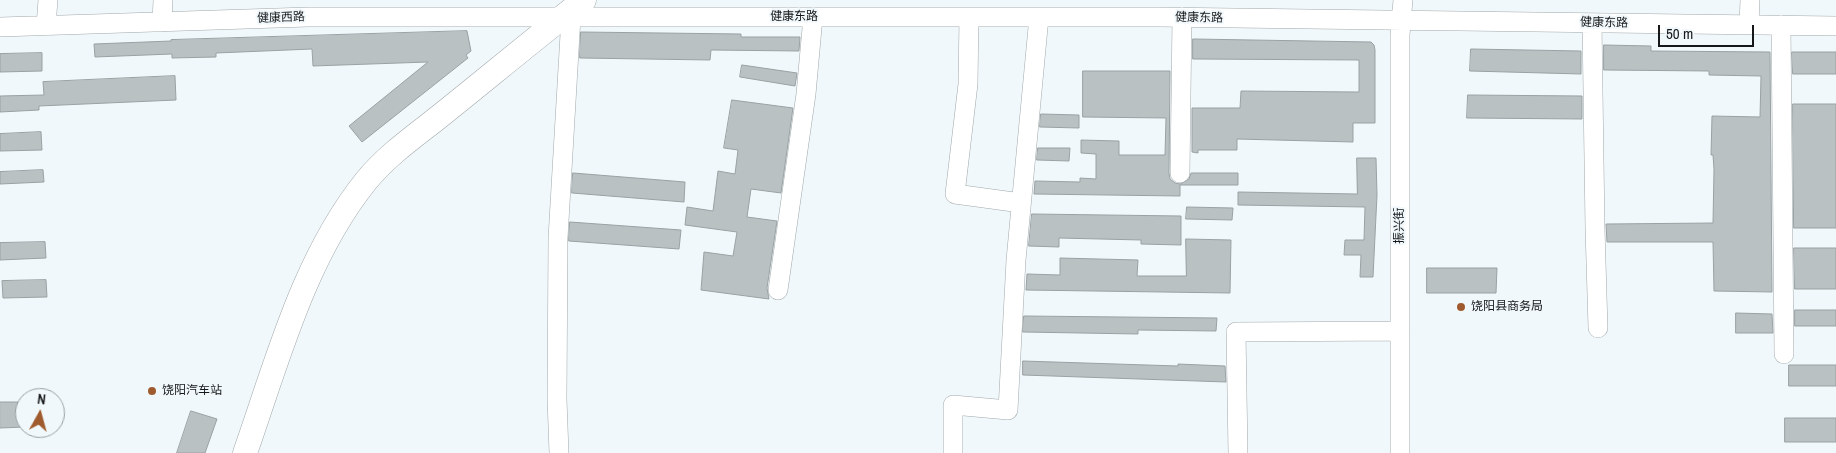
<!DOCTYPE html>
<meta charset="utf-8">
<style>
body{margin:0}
#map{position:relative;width:1836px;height:453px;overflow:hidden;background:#f1f8fb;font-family:"Archivo Narrow",sans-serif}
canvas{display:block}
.north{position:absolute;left:15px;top:388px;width:50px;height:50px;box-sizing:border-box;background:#f1f8fb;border:1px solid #999ea0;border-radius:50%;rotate:7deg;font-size:14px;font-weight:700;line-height:20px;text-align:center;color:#151718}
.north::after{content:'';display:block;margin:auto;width:18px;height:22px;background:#9f5b2d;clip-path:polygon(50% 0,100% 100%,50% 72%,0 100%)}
.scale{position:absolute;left:1658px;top:25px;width:96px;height:22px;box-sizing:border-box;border:2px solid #151718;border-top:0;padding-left:6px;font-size:15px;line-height:18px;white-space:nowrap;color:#151718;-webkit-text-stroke:4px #f1f8fb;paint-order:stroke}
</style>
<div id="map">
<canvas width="1836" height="453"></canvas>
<div class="north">N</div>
<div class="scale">50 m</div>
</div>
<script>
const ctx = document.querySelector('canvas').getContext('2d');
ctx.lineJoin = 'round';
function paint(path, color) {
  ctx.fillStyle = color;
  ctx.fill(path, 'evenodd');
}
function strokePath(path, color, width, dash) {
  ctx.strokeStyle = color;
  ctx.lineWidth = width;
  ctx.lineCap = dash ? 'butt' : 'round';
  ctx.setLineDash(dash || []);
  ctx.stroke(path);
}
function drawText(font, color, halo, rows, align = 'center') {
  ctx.font = font + ' "Archivo Narrow","Noto Sans SC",sans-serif';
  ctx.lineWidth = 4;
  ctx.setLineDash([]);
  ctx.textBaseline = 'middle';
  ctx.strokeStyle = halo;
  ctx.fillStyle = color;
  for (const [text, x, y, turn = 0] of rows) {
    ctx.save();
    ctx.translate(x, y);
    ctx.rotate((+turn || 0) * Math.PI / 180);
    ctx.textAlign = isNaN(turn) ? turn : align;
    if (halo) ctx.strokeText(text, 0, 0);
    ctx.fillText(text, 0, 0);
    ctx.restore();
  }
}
const building = new Path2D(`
 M467,31L471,51L466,55L468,58L362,142L349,126L428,62L313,66L312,49L216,53V57L172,58V54L95,57L94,44L171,41V40Z
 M581,32L741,34V37H800L799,51L711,50L710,60L580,58Z
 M1193,39L1371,42L1374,45L1375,50V123H1353V142L1237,139V150H1198V153L1192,152V108H1240L1241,91L1359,92V60L1193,59Z
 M1604,45L1651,46V51L1770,52L1772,292L1714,291L1713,242H1607L1606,224L1713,223L1714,169L1713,155H1711L1712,116L1760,117L1761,76L1709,75V71L1604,70Z
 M1471,49L1581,51V74L1470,71Z
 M1792,52H1836V74H1793Z
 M42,53V71L0,72V54Z
 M742,65L797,73L795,86L740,77Z
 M1083,71H1170L1169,173L1170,179L1175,183L1180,184L1189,179L1191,173H1238V185H1180V196L1034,194L1035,181L1080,182V178L1096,179V154L1081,153V140L1119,141V155H1165L1166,118L1083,117Z
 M175,76L176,100L39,106V110L0,112V96L44,95L43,82Z
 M1468,95L1582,96V119L1467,118Z
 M732,100L793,108L781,193L751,189L747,217L777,221L767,288L769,299L701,290L704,252L733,256L737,232L685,225L687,207L713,211L718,171L735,174L738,150L724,148Z
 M1793,104H1836V228H1794Z
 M1041,114L1079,115V128L1040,127Z
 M41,132L42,150L0,151V134Z
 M1038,148H1070L1069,161L1037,160Z
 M1357,158H1376L1377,195L1373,277H1360L1361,255H1344L1345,240H1364L1365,207L1238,205V192L1357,194Z
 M43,170L44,182L0,184V172Z
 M573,173L685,182L684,202L572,193Z
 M1187,207L1233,208L1232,220L1186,219Z
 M1032,214L1181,216V245L1141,244V240L1059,238V247L1029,246Z
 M570,222L681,230L679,249L569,241Z
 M1186,239L1231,240L1230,293L1026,290L1027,274L1060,275V258L1138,260L1137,276H1186Z
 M45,242L46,258L0,260V243Z
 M1794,248H1836V289H1795Z
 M1427,268H1497L1496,293H1427Z
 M46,280L47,297L3,298L2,281Z
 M1795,310H1836V326H1795Z
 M1736,313L1772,314L1773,333H1736Z
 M1024,316L1217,318L1216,331L1138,330V334L1023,332Z
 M1023,361L1178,366V364L1225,366L1226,382L1023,375Z
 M1789,365H1836V386H1789Z
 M0,402H25V427L0,428Z
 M191,411L217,419L205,453H177Z
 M1785,418H1836V442H1785Z`);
paint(building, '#bac1c3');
strokePath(building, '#9aa1a3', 1);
const minor = new Path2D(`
 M969,17L968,84L955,194L1021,203
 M162,22L163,0
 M1592,23L1595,228L1598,328
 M1749,24L1750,0
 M1781,25L1784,354
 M46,26L48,0
 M0,27L308,17H1159L1836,26
 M1180,173L1182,17
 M778,290L806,94L813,17
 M559,453L557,399L558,238L571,17
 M953,453V405L1008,410L1016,260L1039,17
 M1238,453L1236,332L1400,331
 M1400,453V35L1403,0`);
const major = new Path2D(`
 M245,453C277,362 304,258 366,181C389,153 418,134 445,112C491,75 537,37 584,0`);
strokePath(minor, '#a1a8aa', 20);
strokePath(major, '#a1a8aa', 25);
strokePath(minor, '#fff', 19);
strokePath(major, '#fff', 24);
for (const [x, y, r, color] of [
 [1461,307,5,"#9f5b2d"],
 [152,391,5,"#9f5b2d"]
]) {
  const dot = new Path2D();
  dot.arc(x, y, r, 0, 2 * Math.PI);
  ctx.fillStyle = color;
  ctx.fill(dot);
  strokePath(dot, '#f1f8fb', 2);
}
drawText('12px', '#151718', '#f1f8fb', [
 ["健康东路",794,17],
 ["健康西路",281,18,-2],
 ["健康东路",1199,18,1],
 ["健康东路",1604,23,1],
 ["振兴街",1400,226,-90]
]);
drawText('12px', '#151718', '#f1f8fb', [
 ["饶阳县商务局",1471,307],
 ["饶阳汽车站",162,391]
], 'left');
</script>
